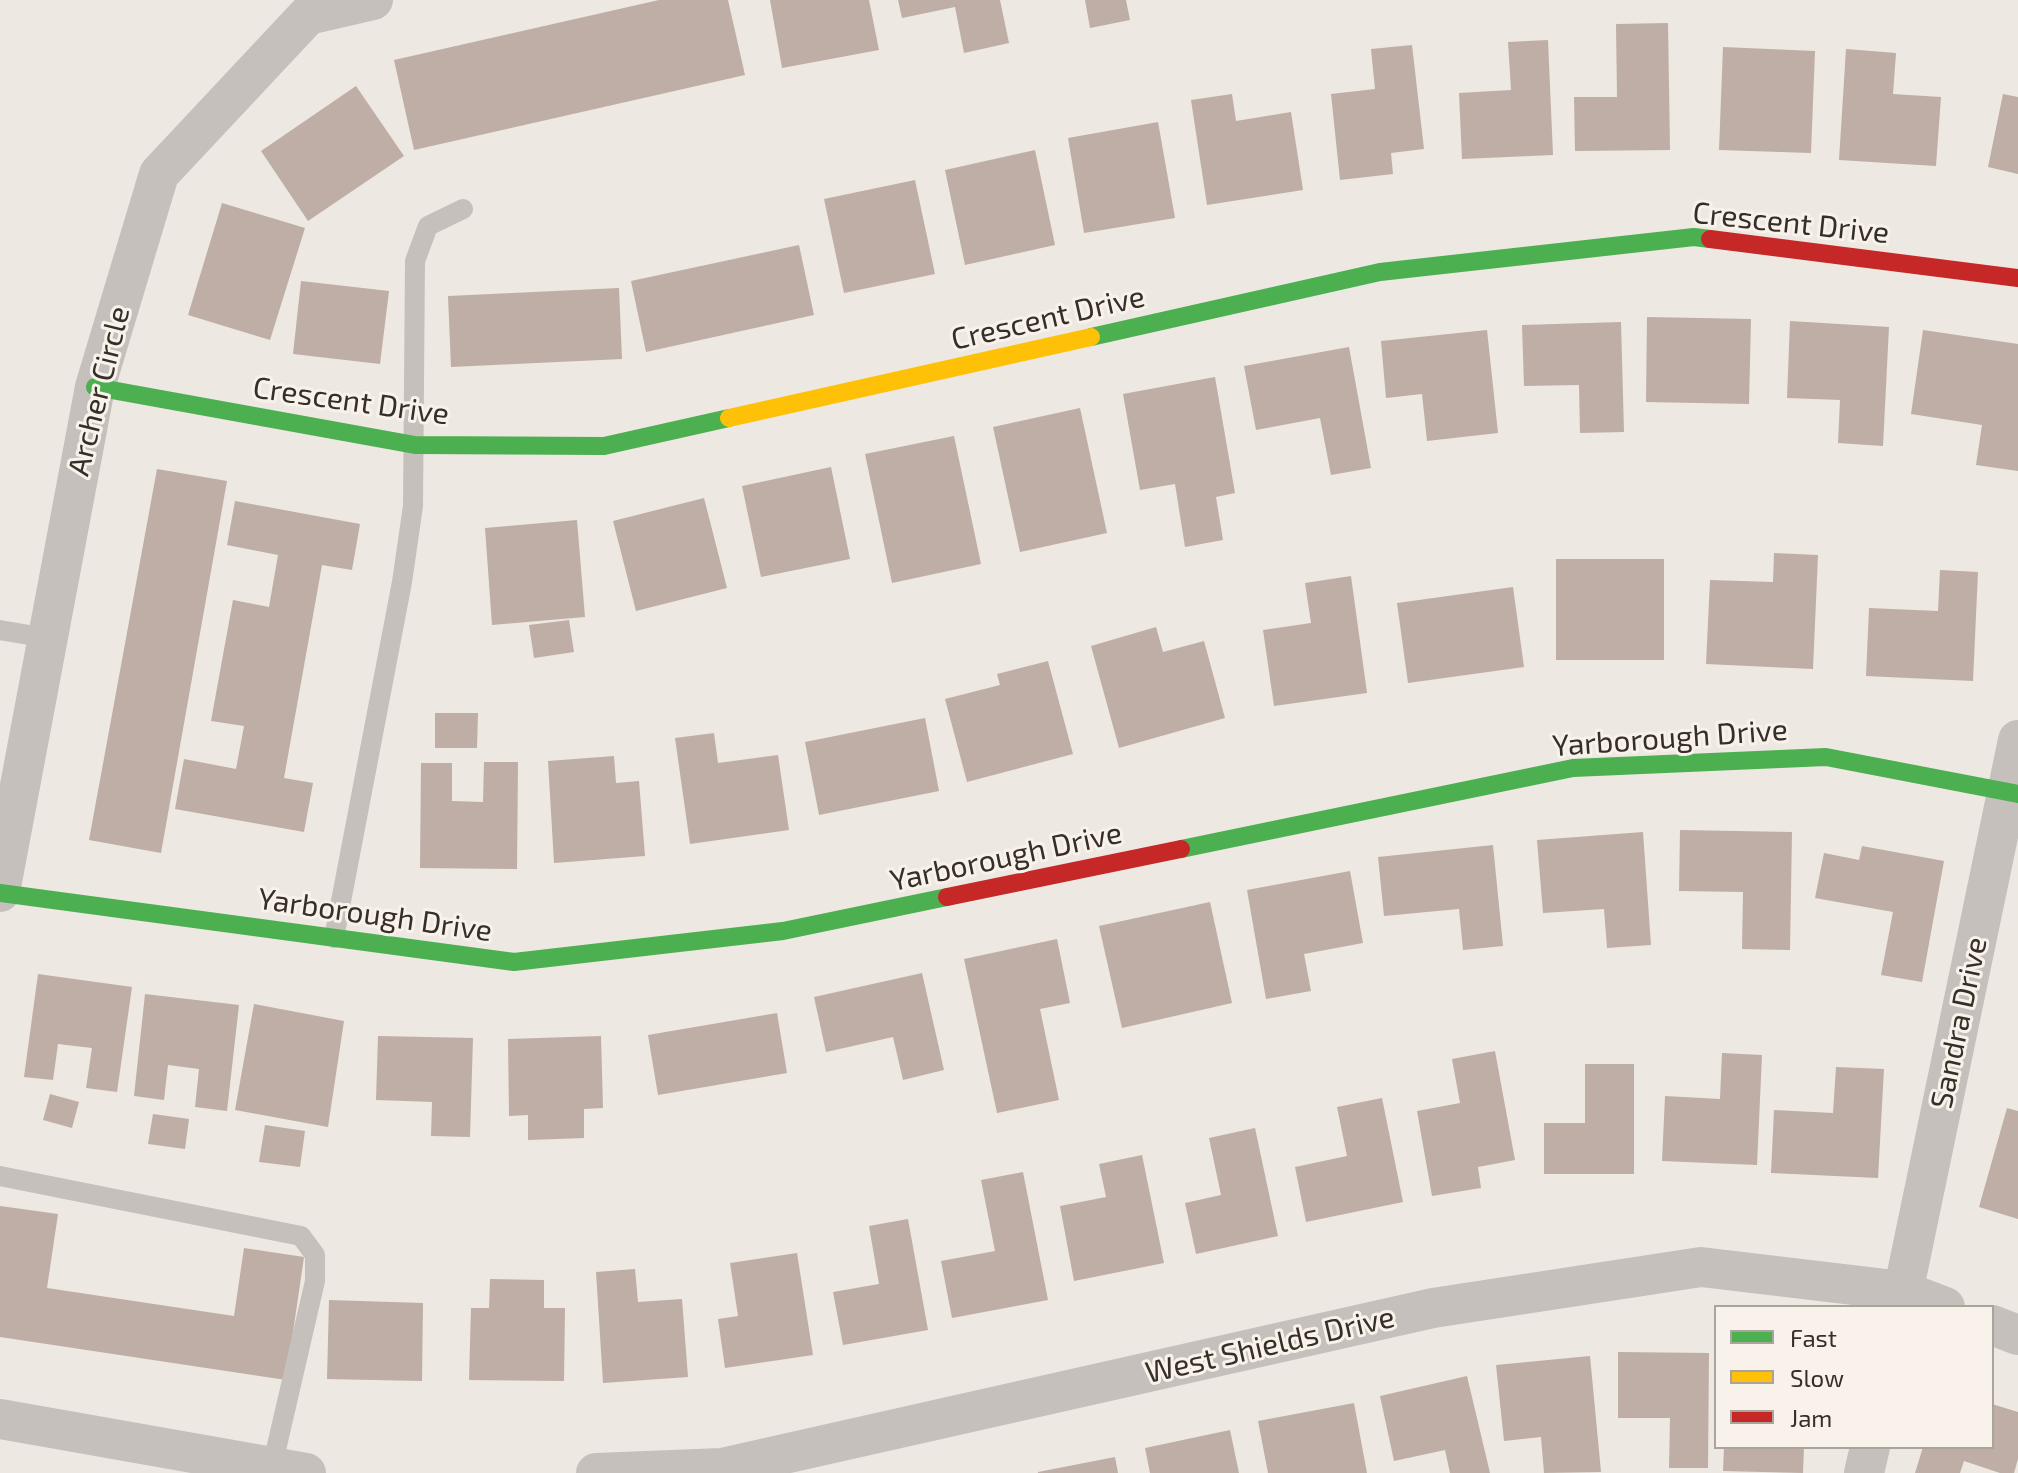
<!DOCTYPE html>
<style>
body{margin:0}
#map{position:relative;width:2018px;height:1473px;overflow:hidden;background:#ede8e2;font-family:"Exo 2",sans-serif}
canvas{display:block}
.legend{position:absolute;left:1714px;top:1305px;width:280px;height:144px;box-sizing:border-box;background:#f8f2ea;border:2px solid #aaa49d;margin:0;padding:10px 14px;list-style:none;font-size:24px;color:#362e29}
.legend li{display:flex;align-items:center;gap:16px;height:40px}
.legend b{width:40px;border:2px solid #aaa49d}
</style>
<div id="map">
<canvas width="2018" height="1473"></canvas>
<ul class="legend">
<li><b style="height:10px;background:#4caf50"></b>Fast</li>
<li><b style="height:10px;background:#ffc107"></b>Slow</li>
<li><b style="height:10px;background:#c62828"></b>Jam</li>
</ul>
</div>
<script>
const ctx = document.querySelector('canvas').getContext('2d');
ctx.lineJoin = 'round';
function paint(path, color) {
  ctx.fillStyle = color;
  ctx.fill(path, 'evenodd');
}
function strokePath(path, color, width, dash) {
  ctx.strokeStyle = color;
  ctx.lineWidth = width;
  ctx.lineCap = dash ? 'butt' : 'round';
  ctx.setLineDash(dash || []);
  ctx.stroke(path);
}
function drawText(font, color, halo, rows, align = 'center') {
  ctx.font = font + ' "Exo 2",sans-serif';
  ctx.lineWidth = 6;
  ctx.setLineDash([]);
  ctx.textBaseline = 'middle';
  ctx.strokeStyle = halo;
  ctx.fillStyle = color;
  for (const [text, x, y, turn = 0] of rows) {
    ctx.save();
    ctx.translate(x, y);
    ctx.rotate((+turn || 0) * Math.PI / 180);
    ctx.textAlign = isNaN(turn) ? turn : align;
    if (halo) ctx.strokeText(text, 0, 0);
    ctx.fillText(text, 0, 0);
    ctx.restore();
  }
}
paint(new Path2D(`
 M659,0H728L745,75L414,150L394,60Z
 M770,0H869L879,50L782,68Z
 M898,0H1000L1009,43L964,53L955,7L902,18Z
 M1085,0H1126L1130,20L1090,28Z
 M1668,23L1670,150L1575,151L1574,97H1617L1616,24Z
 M1548,40L1553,155L1462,159L1459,93L1511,90L1508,42Z
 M1412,45L1424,149L1391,153L1393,174L1340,180L1331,94L1375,89L1371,49Z
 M1723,47L1815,51L1811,153L1719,150Z
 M1846,49L1896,53L1893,94L1941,97L1936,166L1839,160Z
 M356,86L404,156L308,221L261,151Z
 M1232,94L1236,121L1291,112L1303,190L1207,205L1191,100Z
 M2003,94L2018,97V174L1988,167Z
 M1158,122L1175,218L1084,233L1068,138Z
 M1035,150L1055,245L965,265L945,170Z
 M915,180L935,274L844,293L824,199Z
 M222,203L305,228L270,340L188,315Z
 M799,245L814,315L646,352L631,281Z
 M301,281L389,291L380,364L293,354Z
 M619,288L622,359L451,367L448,296Z
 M1647,317L1751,319L1749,404L1646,402Z
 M1790,321L1889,327L1883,446L1838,443L1840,400L1787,398Z
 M1621,322L1624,432L1580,433L1579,385L1524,386L1522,325Z
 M1487,330L1498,433L1427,441L1422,394L1386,398L1381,341Z
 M1923,330L2018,344V471L1976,465L1982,425L1911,414Z
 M1349,347L1371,468L1331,475L1320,418L1256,430L1244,366Z
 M1215,377L1235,493L1216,497L1223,540L1185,547L1175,484L1140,490L1123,394Z
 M1080,408L1107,533L1020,552L993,427Z
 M954,436L981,564L892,583L865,454Z
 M831,467L850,559L761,577L742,486Z
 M157,469L227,481L161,853L89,840Z
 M704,498L727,588L636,611L613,521Z
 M235,501L360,524L352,570L322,565L284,778L313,783L304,832L175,809L184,759L236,769L244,726L211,721L233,600L269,607L278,555L227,545Z
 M577,520L585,617L492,625L485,528Z
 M1774,553L1818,555L1813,669L1706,664L1710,580L1773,582Z
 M1556,559H1664V660H1556Z
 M1940,570L1978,572L1973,681L1866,676L1869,608L1938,611Z
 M1351,576L1367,693L1274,706L1263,630L1311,623L1305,583Z
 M1513,587L1524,667L1408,683L1397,603Z
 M569,620L574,652L534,658L529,625Z
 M1156,627L1163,652L1204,641L1225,718L1119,748L1091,646Z
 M1048,661L1073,754L967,782L945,699L1000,685L997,674Z
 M435,713H478L477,748H435Z
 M925,718L939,791L819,815L805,742Z
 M714,733L718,763L778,755L789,830L690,844L675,738Z
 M614,756L616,783L639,781L645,856L554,863L548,761Z
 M484,762H518L517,869L420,868L421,763H452V801L483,802Z
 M1680,830L1792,832L1790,950L1742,949L1743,892L1679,891Z
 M1643,832L1651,945L1607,948L1604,909L1543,913L1537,840Z
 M1493,845L1503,946L1463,950L1459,909L1384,916L1378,857Z
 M1862,846L1944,861L1922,982L1881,975L1893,912L1815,898L1824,853L1859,860Z
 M1350,871L1363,943L1304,954L1311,991L1266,999L1247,890Z
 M1210,902L1232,1003L1122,1028L1099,926Z
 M1057,939L1070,1003L1040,1009L1059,1100L997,1113L964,959Z
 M922,973L944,1070L903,1080L893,1037L826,1052L814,997Z
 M38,974L132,987L117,1092L86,1088L92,1048L58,1044L53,1080L24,1077Z
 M145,994L239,1005L227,1111L195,1107L199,1069L168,1065L164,1100L134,1096Z
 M254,1004L344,1021L328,1127L235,1110Z
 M777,1013L787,1073L658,1095L648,1035Z
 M378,1036L473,1038L470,1137L431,1136L432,1102L376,1100Z
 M601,1036L603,1108L584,1109V1138L528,1140V1115L509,1116L508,1039Z
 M1495,1051L1515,1160L1478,1167L1481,1188L1432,1196L1417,1111L1460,1103L1452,1059Z
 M1722,1053L1762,1055L1757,1165L1662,1161L1665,1096L1720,1099Z
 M1585,1064H1634V1174H1544V1123H1585Z
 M1836,1067L1884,1069L1878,1178L1771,1173L1774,1110L1833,1113Z
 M50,1094L79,1102L72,1128L43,1120Z
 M1382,1098L1403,1202L1306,1222L1295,1167L1347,1156L1337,1107Z
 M2007,1108L2018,1111V1219L1979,1207Z
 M153,1114L189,1119L185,1149L148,1144Z
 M265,1125L305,1131L300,1167L259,1162Z
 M1255,1128L1278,1236L1196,1254L1185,1203L1221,1195L1209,1138Z
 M1142,1155L1164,1263L1074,1281L1060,1206L1106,1197L1099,1164Z
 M1023,1172L1048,1300L952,1318L941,1261L995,1251L981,1180Z
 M0,1206L58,1214L47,1288L234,1316L244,1248L304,1257L286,1380L0,1337Z
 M908,1219L928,1330L843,1345L833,1292L879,1284L869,1226Z
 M797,1253L813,1355L725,1368L718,1319L738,1316L730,1263Z
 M635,1269L638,1302L682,1299L688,1377L603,1383L596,1272Z
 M490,1279L544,1280V1308H565L564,1381L469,1380L471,1308H489Z
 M329,1300L423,1303L422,1381L327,1379Z
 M1618,1352L1709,1353L1708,1468H1669L1670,1418H1618Z
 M1590,1356L1601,1472L1544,1473L1541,1437L1504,1441L1496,1365Z
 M1467,1376L1490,1473H1450L1445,1450L1394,1461L1380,1396Z
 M1354,1403L1367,1473H1268L1258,1421Z
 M1992,1404L2018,1412V1459L2014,1473H2000L1964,1461L1960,1473H1915L1923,1447H1992Z
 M1230,1430L1239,1473H1150L1145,1448Z
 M1724,1447H1804L1803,1473L1723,1471Z
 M1115,1457L1118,1473H1038V1472Z`), '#bfaea5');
strokePath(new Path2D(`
 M0,630L47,638
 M334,938L402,582L413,506L415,261L428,226L463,209
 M0,1176L301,1236L315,1255V1281L272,1467`), '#c5c0bb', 20);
strokePath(new Path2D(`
 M0,892L95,387L159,174L308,15L373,0
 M1900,1307L2018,740
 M1992,1325L2018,1335
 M0,1419L306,1473
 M596,1473L722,1468L1433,1308L1701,1267L1903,1291L1945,1307
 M1864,1473L1870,1447`), '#c5c0bb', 40);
strokePath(new Path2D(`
 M1091,337L1380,272L1694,237L1710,239
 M95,387L415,445L604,446L729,418
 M1181,849L1573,768L1826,757L2018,794
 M0,893L514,962L783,931L947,897`), '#4caf50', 18);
strokePath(new Path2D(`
 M729,418L1091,337`), '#ffc107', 18);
strokePath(new Path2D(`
 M1710,239L2018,278
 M947,897L1181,849`), '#c62828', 18);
drawText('30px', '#362e29', '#f8f2ea', [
 ["Crescent Drive",1791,223,6],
 ["Crescent Drive",1048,318,-13],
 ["Archer Circle",99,391,-76],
 ["Crescent Drive",351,401,8],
 ["Yarborough Drive",1670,738,-4],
 ["Yarborough Drive",1006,857,-12],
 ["Yarborough Drive",375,915,8],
 ["Sandra Drive",1959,1023,-78],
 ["West Shields Drive",1270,1345,-13]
]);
</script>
